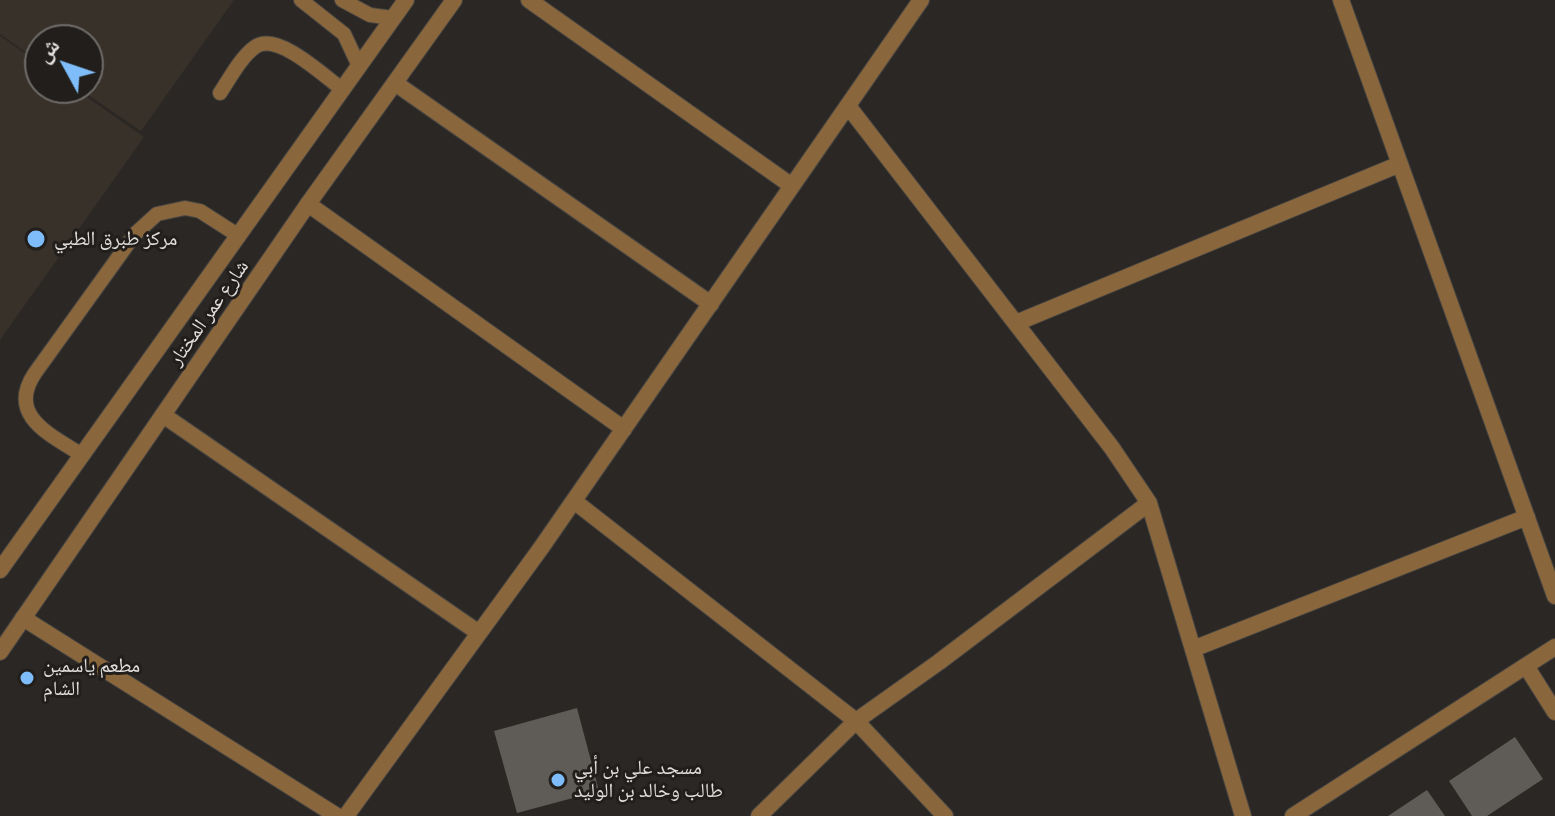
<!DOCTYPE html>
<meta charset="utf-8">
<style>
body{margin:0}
#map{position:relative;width:1555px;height:816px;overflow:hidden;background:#2a2724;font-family:"PT Sans Narrow","Noto Naskh Arabic",sans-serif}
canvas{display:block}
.north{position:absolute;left:24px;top:24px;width:80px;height:80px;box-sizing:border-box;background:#211e1b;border:2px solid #6e6c69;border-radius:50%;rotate:310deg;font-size:22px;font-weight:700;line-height:32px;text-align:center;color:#e2e0de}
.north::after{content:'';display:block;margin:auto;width:28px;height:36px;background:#7fbdfa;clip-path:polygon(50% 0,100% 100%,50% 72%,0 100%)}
</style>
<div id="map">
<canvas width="1555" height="816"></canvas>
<div class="north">ش</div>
</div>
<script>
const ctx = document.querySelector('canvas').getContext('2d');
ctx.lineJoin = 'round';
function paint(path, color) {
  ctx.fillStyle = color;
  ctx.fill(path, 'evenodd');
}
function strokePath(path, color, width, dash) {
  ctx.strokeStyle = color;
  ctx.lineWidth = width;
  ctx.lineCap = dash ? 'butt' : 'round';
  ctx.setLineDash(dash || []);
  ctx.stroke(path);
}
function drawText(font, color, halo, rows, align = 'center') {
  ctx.font = font + ' "PT Sans Narrow","Noto Naskh Arabic",sans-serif';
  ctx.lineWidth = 6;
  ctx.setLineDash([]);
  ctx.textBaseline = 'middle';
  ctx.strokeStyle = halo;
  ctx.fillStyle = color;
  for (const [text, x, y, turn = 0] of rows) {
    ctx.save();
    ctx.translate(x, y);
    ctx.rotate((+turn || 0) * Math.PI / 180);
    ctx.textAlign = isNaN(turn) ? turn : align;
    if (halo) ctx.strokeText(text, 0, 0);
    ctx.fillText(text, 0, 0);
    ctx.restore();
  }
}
paint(new Path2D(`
 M0,0H234L141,131L78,88H88V40H40V62L0,34Z
 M0,36L40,64V88H74L144,137L0,340Z`), '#38312a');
paint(new Path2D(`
 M577,708L599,791L517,813L494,731Z
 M1515,737L1543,779L1487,816H1472L1449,781Z
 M1427,790L1445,816H1388Z`), '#5f5c58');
const service = new Path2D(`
 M301,0L344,34L359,66
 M342,0L370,15L393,18
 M220,93C230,78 241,57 255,47C277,31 324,76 343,90
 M82,455C51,435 6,416 35,373L135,234L157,214L185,208L200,211L239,236`);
const minor = new Path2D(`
 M529,0L792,186
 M1341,0L1555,596
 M395,83L711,304
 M848,106L1112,448L1149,503L1243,816
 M308,204L624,429
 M1016,323L1400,164
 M163,415L479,633
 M574,501L856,721L945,816
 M23,618L337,816
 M1193,649L1527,517
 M1526,666L1555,712
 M346,816L541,548L921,0
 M759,816L856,721L939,662L1149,503
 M1293,816L1555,647`);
const tertiary = new Path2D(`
 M0,570L406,0
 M0,652L308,204L454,0`);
strokePath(service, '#474542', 16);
strokePath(minor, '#474542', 18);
strokePath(tertiary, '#474542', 18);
strokePath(service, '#8a663c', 14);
strokePath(minor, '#8a663c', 16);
strokePath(tertiary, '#8a663c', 16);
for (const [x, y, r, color] of [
 [36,239,10,"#7fbdfa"],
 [27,678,8,"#7fbdfa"],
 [558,780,8,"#7fbdfa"]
]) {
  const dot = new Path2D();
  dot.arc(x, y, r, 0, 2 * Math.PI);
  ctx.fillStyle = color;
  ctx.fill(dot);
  strokePath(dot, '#211e1b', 3);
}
drawText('20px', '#e2e0de', '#211e1b', [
 ["مركز طبرق الطبي",54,239],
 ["مطعم ياسمين",43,666],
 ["الشام",43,689],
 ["مسجد علي بن أبي",574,768],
 ["طالب وخالد بن الوليد",574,791]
], 'left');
drawText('20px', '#e2e0de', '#211e1b', [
 ["شارع عمر المختار",209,313,-55]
]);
</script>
